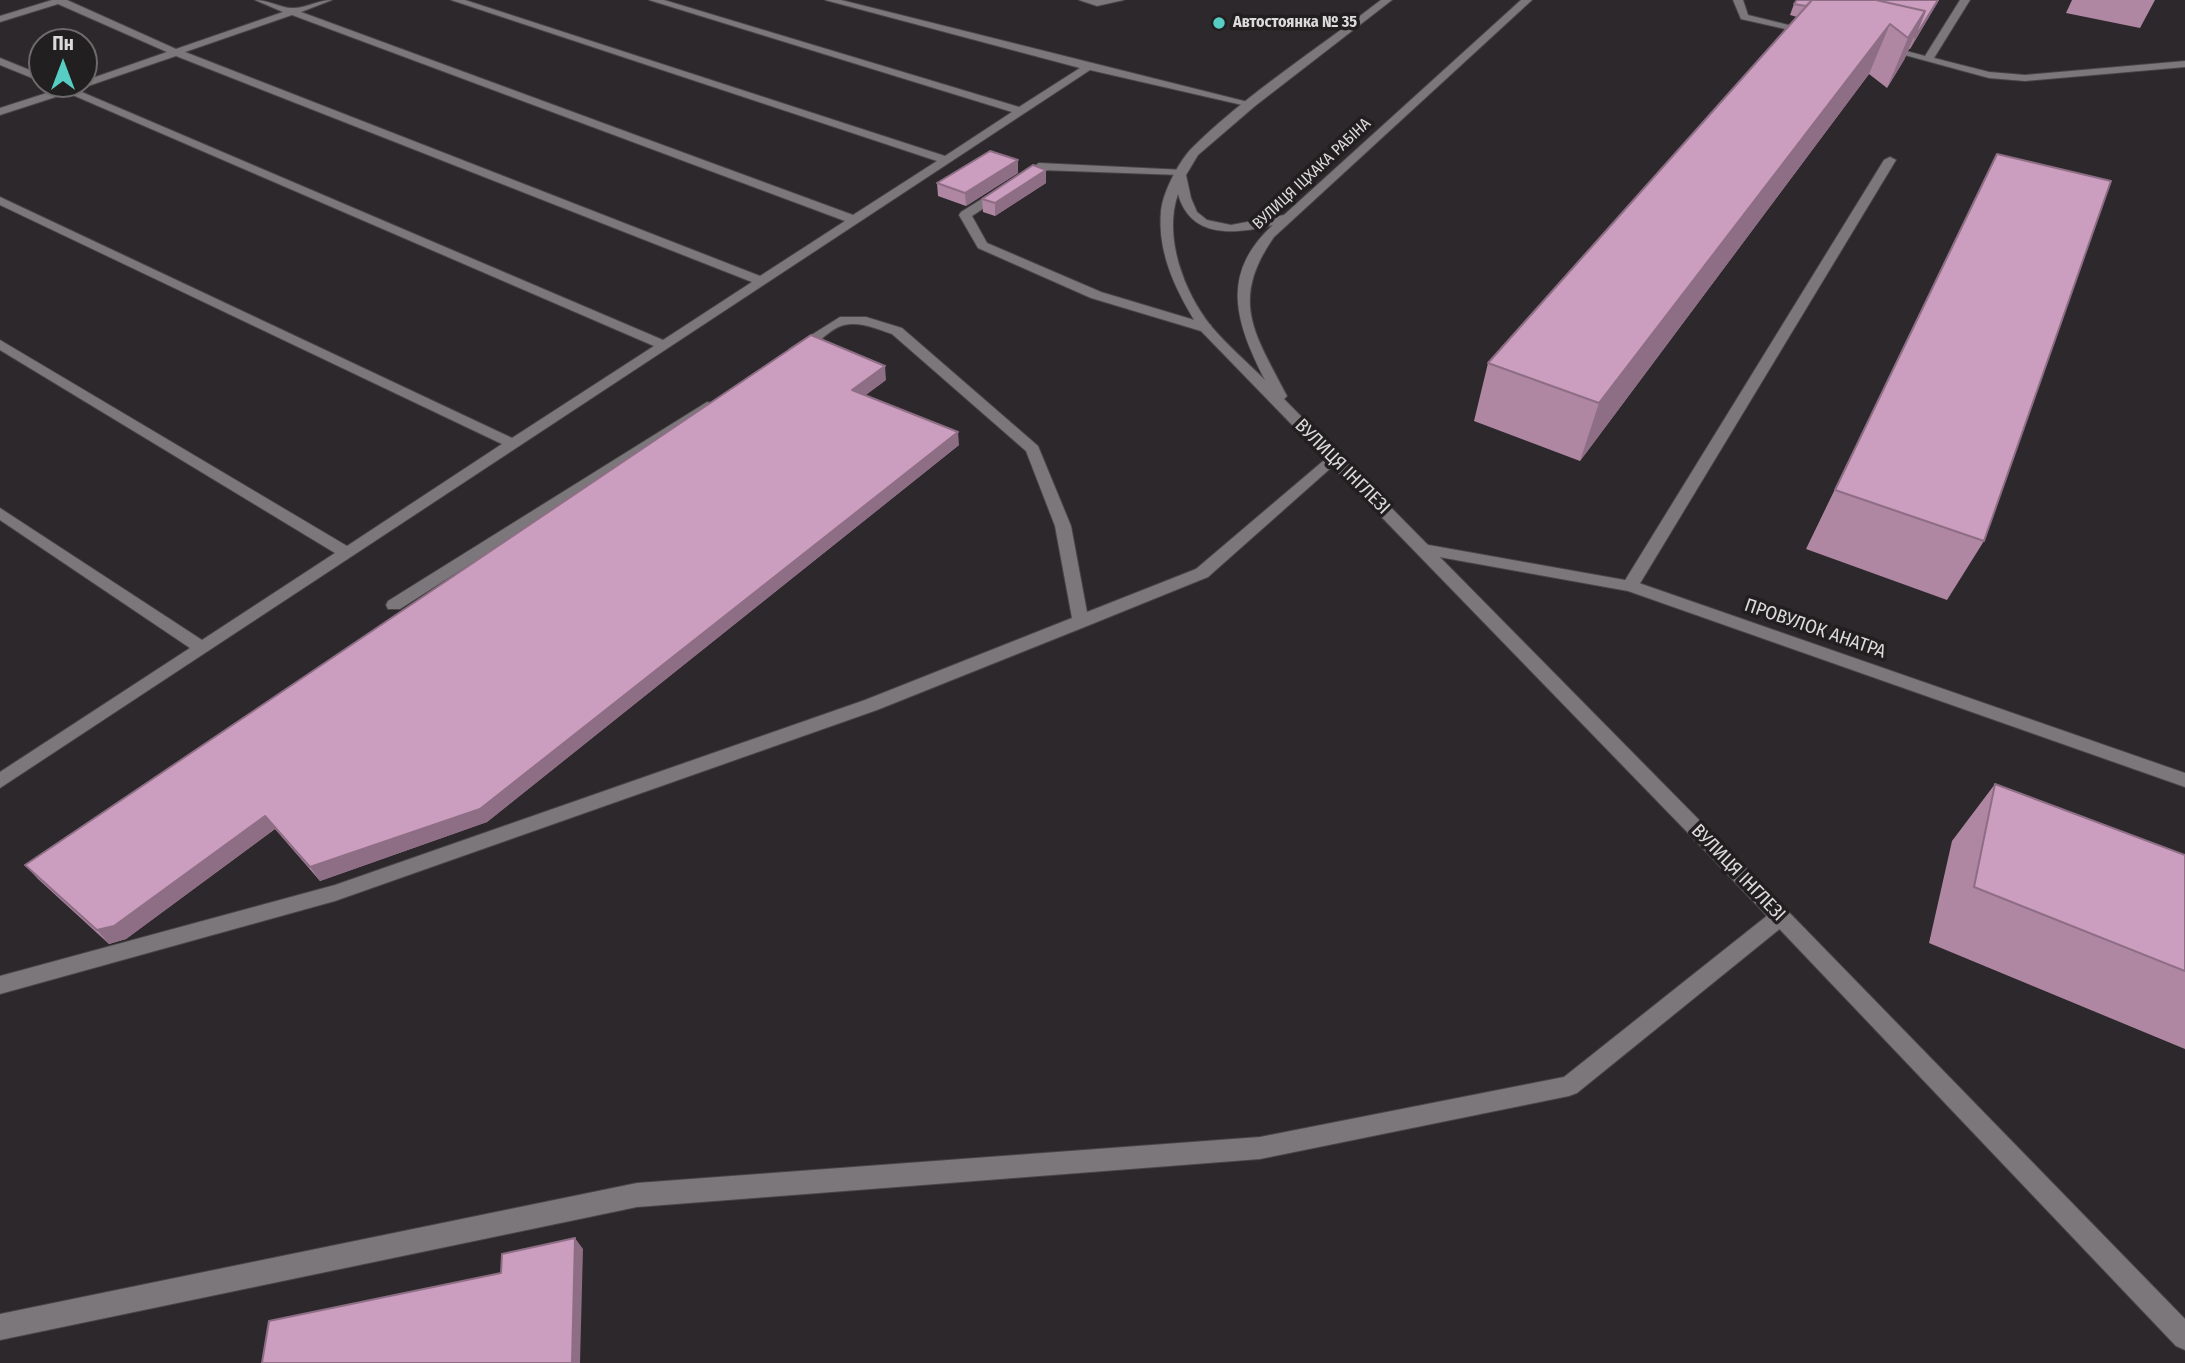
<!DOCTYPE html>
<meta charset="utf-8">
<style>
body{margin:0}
#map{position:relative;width:2185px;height:1363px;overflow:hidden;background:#2c282b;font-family:"Fira Sans Condensed",sans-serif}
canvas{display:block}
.north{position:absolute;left:28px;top:28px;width:70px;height:70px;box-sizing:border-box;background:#221f21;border:2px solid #6c6a6b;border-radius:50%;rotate:0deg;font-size:19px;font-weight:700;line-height:28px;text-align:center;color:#dcdadb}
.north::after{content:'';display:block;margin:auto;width:24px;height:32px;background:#56cec3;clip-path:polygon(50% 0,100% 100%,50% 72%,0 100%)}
</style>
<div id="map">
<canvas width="2185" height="1363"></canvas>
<div class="north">Пн</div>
</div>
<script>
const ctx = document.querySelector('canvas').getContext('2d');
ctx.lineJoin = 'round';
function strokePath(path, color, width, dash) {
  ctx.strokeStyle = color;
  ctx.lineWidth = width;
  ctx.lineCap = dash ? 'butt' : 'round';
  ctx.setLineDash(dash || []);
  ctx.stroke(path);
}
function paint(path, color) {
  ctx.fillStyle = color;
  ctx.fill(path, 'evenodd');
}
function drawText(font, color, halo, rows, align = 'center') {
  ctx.font = font + ' "Fira Sans Condensed",sans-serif';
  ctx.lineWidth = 7;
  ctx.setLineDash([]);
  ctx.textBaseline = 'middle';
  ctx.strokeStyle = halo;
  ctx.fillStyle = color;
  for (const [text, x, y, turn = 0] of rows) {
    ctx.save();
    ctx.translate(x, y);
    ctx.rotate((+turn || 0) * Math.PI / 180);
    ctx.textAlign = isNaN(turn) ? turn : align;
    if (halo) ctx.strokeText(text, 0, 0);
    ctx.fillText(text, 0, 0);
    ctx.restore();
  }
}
const lane = new Path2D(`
 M52,0H67L176,49L283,12L255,0C269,0 283,9 293,8C307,8 318,0 332,0L301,12L853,215L937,161L451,0H465L945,156L1012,112L649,0H664L1019,107L1080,68L825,0H841L1256,104L1251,107L1090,70L0,788V772L190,648L0,520V508L202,640L335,553L0,350V340L347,546L502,444L0,205V197L512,438L654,346L68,93L0,115V108L59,89L50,84L77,86V90L663,340L752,282L176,56L88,86H80L79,84H84V81L167,52L58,4L0,22V16ZM292,15L845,221L760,276L185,52Z
 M1079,0H1124L1097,6Z
 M1733,0H1743L1748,15L1817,32L1812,35L1741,19Z
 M1960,0H1970L1934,58L1989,72L2025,75L2185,61V67L2025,81L1989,78L1879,48L1884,45L1925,56Z
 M0,58L42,75V82L0,65Z
 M1890,157L1896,160L1636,590H1624L1622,586L1624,582L1884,160Z
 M1039,163L1185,170V174L1181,175L1041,170L972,216L987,243L1101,292L1211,325V331H1201L1091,298L978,248L959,215L961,212Z
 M840,317H866L902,328L1038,446L1071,526L1087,612L1196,569L1329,456H1339L1341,459L1208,577L1087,626L877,710L335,901L0,994V976L335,885L865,700L1072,618L1055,526L1026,451L892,334C877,329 860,321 844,325C826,329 811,356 791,352L789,349Z
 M707,402L712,403V409L400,609H388L386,605L388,601Z
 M1780,908L1787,911L1790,917L1787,923L1577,1093L1569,1096L1260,1159L637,1207L0,1340V1314L637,1183L1260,1137L1564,1077L1773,911Z`);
const street = new Path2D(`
 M1423,544L1636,582L2185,773V787L1628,591L1417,553L1415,549L1417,545Z`);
const secondary = new Path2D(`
 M1381,0H1392L1255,106L1198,155L1186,175L1191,198L1197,212L1207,220L1231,225L1284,215L1521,0H1532L1274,237C1229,301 1255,334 1287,396L1284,399L1705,826L2185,1319V1350L2176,1346L1691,836L1201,331C1178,295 1157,255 1161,211C1163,192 1178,163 1191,149C1245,95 1320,47 1381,0ZM1178,194C1191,240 1236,234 1273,225C1219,274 1236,323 1265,380C1247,362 1227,345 1211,326C1184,292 1163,237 1178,194Z`);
strokePath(lane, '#484547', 2);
strokePath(street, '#484547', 2);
strokePath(secondary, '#484547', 2);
paint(lane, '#7b777a');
paint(street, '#7b777a');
paint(secondary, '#7b777a');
paint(new Path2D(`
 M1797,0H1939L1910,49H1909L1904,60L1887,88L1869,74L1580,461L1474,421L1488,363L1797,17L1790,15L1794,4Z
 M2072,0H2155L2140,28L2066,13Z
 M1997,154L1984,541L1947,600L1806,549Z
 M1018,160V173L966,206L938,196L937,183Z
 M1046,170V183L995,216L983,212L982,199Z
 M886,380L865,395L959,445L487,822L320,881L275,829L126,939L109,944L38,879L25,865Z
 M1995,784L2185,855V1049L1929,943L1952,841Z`), '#af87a3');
paint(new Path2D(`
 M1938,0H1939L1910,49L1915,37Z
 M1925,11L1904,60L1887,88L1908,38Z
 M1890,24L1869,74L1580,461L1599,403Z
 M1018,160V173L966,206L965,193Z
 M1046,170V183L995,216V203Z
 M885,366L886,380L854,404L852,390Z
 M958,432L959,445L487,822L320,881L310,867Z
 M265,816L275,829L126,939L109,944L97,930Z
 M575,1238L583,1249L580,1363H572Z`), '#8e6e85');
const building = new Path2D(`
 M1797,0H1812L1806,6L1794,4Z
 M1812,0H1876L1925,11L1908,38L1890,24L1599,403L1488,363Z
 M1876,0H1938L1915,37H1914L1925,11Z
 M990,151L1018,160L965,193L937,183Z
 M1997,154L2111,181L1984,541L1835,490Z
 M1033,165L1046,170L995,203L982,199Z
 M811,335L885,366L852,390L958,432L480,809L310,867L265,816L114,926L97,930L25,865Z
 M1995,784L2185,855V971L1974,887Z
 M575,1238L572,1363H262L269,1321L501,1273L502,1254Z`);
paint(building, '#cb9dbe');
strokePath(building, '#8e6e85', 2);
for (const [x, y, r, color] of [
 [1219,23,7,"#56cec3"]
]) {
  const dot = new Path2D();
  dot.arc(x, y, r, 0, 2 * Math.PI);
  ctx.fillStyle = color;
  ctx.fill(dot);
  strokePath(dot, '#221f21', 2.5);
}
drawText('bold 16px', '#dcdadb', '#221f21', [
 ["Автостоянка № 35",1233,23]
], 'left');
drawText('16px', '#dcdadb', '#221f21', [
 ["ВУЛИЦЯ ІЦХАКА РАБІНА",1312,174,-43]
]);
drawText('19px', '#dcdadb', '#221f21', [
 ["ВУЛИЦЯ ІНГЛЕЗІ",1342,467,45],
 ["ПРОВУЛОК АНАТРА",1815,629,19],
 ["ВУЛИЦЯ ІНГЛЕЗІ",1738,873,46]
]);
</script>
